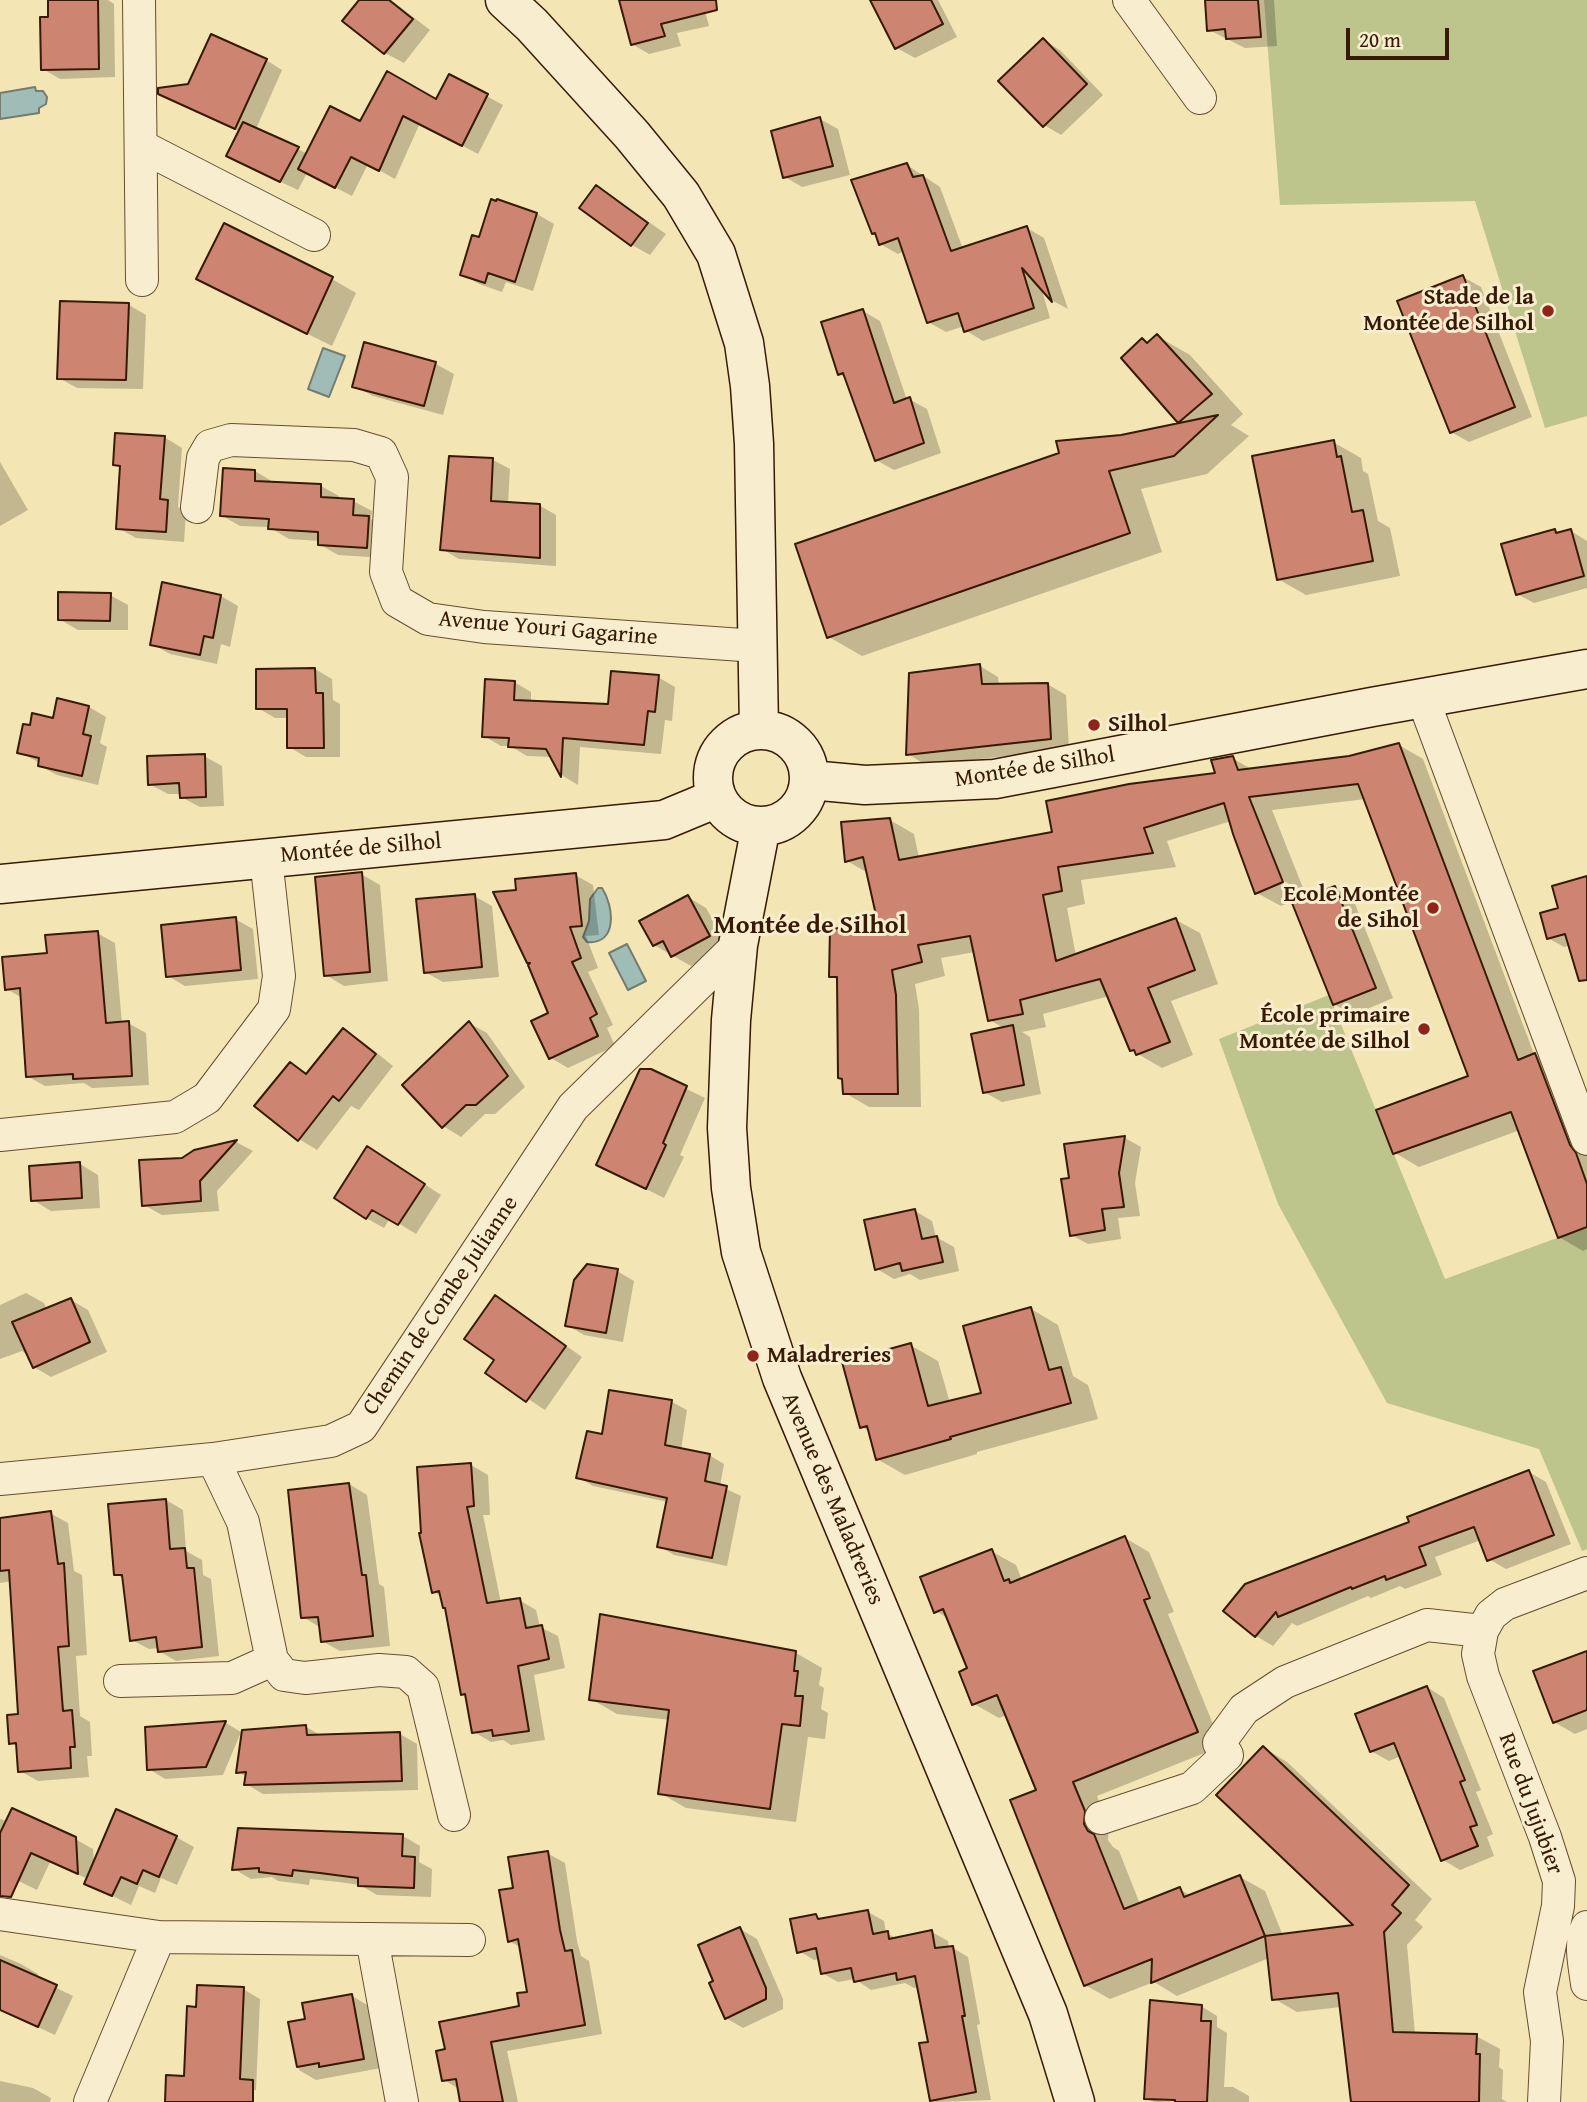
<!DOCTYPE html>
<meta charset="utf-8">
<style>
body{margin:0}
#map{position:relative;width:1587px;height:2102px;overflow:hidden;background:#f4e5b5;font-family:"Gentium Book Plus",serif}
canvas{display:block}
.scale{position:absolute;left:1346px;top:28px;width:103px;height:32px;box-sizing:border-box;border:4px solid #371a04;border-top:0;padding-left:9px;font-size:21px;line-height:24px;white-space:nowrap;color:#371a04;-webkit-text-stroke:5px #f8eecf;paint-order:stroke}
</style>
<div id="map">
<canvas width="1587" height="2102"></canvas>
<div class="scale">20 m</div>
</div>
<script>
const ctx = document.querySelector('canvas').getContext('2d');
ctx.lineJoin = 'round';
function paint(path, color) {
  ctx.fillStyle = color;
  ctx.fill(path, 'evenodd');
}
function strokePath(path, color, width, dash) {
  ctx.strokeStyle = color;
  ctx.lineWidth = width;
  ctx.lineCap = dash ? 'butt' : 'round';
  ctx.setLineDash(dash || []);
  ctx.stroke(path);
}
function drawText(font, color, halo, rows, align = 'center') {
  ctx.font = font + ' "Gentium Book Plus",serif';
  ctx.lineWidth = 6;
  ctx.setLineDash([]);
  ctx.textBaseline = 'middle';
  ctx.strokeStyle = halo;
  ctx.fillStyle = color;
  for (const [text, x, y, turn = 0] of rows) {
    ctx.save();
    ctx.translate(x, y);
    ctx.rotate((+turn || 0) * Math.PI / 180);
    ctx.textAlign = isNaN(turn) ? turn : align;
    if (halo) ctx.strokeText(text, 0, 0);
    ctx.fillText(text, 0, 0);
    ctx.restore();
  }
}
paint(new Path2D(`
 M1264,0H1587V416L1545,428L1475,201L1280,205Z
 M1329,995L1445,1279L1587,1227V1549L1582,1551L1539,1449L1387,1403L1278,1204L1219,1039Z`), '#bdc48c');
const water = new Path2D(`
 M35,87L36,91H43L47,97L46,104L39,108V113L0,119V93Z
 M323,348L345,356L329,397L308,389Z
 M598,888H602C614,906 618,945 587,942L583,937L589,921L590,899Z
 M627,944L646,981L628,990L609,953Z`);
paint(water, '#9fbdb6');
strokePath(water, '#757c6f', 2);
paint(new Path2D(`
 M50,0H108L114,4L115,77L60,79L43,69Z
 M361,0H391L430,30L404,63L385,53L345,20Z
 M621,0H702L709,26L677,33L681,46L649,54L632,44Z
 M872,0H938L957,37L915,58L897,48Z
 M1207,0H1274L1277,46L1245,48L1209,30Z
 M1043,40L1060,50L1103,95L1061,135L1044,125Z
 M266,60L282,70L256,129L308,154L361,123L437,102L450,76L503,105L478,154L420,123L395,179L368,164L352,196L307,173L298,190L245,165L240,132L160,93L189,86Z
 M820,119L838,129L850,175L802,187L785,177Z
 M907,165L940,187L963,249L1027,228L1044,238L1068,309L1053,301L1041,287L1050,318L983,341L965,330L964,326L946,332L928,322L904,251L898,254L880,244L878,235L874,233Z
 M596,188L614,198L666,234L650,255L632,245L581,208Z
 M498,202L537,214L554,224L533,291L506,282L502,292L479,284L462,274Z
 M1463,277L1481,287L1532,417L1469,442L1451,432Z
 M332,279L356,293L332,346L223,292Z
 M129,305L146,315L143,389L77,388L59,378Z
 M863,311L880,321L907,400L909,399L927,409L941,453L894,470L876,460L846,378L839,374Z
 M1157,336L1190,355L1243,414L1231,425L1249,436L1207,474L1141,489L1162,552L862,656L829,637L1122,437L1181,425L1124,358L1143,340L1149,343Z
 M436,364L454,374L443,415L373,396L354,386Z
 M164,437L182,448L178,507L186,512L184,542L136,538L118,528L122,469L114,464Z
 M1333,442L1361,458L1363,471L1368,474L1378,521L1390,528L1400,576L1306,595L1278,579Z
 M451,458L493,460L510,469L508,503L539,505L556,515V566L459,559L442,549Z
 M0,462L28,510L0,526Z
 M255,471L273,482L321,486L339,496V500L353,501L372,511L371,519L387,528L385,558L338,555L319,544L320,541L289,539L269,527L240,526L221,515Z
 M1555,531L1560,534L1571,531L1587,541V588L1534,603L1517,594Z
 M110,595L128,605V630H78L59,619Z
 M221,596L238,606L230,647L221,644L217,664L170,654L152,644Z
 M980,666L998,677L999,686L1047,684L1066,695L1069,749L926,765L908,754Z
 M315,669L332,679L333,700L340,704V757H306L289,747V718H275L258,708Z
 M658,677L675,687L672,721L665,720L661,754L580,747L578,785L563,776L552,757L527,756L510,746H501L484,736L514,682L531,692V703L610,706Z
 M58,700L89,707L106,717L100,743L107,747L98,785L57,775L40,766V763L19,752L31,727L54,720Z
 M1399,745L1423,759L1534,1054L1559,1069L1587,1143V1249L1583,1251L1559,1237L1520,1130L1419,1167L1395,1153L1470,1077L1366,799L1272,810L1305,893L1277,877L1275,880L1307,898L1335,888L1353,899L1393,998L1353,1015L1334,1004L1293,901L1281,906L1257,893L1231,821L1167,841L1176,867L1081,880L1085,904L1067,908L1076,956L1176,920L1200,933L1218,984L1171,1001L1193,1055L1162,1068L1131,1050L1109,996L1043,1014L1046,1027L1022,1032L1030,1037L1041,1094L1002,1102L984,1092L1005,1029L990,1020L975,952L941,958L945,976L915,984L919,1009L921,1107H869L845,1093L838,980L831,976L881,926L868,873L847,861L890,820L914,834L919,858L1054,833L1217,774L1232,758L1253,770L1350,758Z
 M204,756L222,766L224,806L200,807L181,797V794H168L149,784Z
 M361,874L380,885L388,981L344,986L326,975Z
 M575,875L593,885L599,935L586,936L598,968L588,972L613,1025L607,1028L615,1046L568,1068L551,1058L550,1013L531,964L518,892Z
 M1587,881V941L1564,947L1548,938L1560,909Z
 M474,896L492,906L499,977L443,982L425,972Z
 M688,897L706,908L728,946L691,966L654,945Z
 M235,919L253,929L258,979L185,986L168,976Z
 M97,933L115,943L122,1024L128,1023L146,1033L149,1085L92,1088L84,1083L45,1086L27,1076L22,998L7,989L49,955Z
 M469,1023L487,1033L525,1087L495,1114H485L461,1137L443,1126Z
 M344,1030L362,1041L393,1066L359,1110L351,1106L317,1150L299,1139L291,1064L309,1074Z
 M650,1071L705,1098L680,1155L684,1157L664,1198L598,1165Z
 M1125,1138L1141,1147L1135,1183L1140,1216L1118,1218L1121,1239L1088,1244L1071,1235V1179L1066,1146Z
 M236,1142L253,1151L217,1191L219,1211L162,1215L144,1205L182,1159L195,1152Z
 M385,1158L441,1195L416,1234L390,1218L384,1228L366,1218Z
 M80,1164L98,1175L100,1208L51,1211L33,1200Z
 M915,1211L932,1221L936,1237L954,1247L959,1271L920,1280L910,1274L894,1279L877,1269Z
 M617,1271L634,1281L623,1342L584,1335L567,1325Z
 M26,1293L44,1303L47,1310L71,1300L88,1310L107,1352L51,1377L34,1367L29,1356L22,1351L0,1359V1305Z
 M495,1298L513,1308L582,1357L545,1410L487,1372L496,1360Z
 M1031,1309L1058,1325L1073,1376L1088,1385L1098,1419L977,1452V1454L905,1475L877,1459L869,1431L862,1427L910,1345L938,1361L950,1403L983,1394Z
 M672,1402L687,1410L681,1450L709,1455L724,1464L720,1486L741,1496L727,1566L674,1555L659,1546L668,1502L593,1486L578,1477L603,1436Z
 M471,1465L488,1475L490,1515H483L501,1603L519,1600L536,1610L540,1627L558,1636L565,1668L534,1675L545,1740L511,1745L503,1740L491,1742L474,1732L468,1697L463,1694L448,1609L442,1597L433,1591Z
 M1529,1472L1546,1482L1571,1544L1506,1569L1489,1559L1481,1540L1435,1557L1442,1575L1405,1589L1400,1586L1371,1598L1368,1596L1297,1626L1292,1623L1273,1646L1256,1636L1226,1610L1412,1523Z
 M349,1484L367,1495L379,1584L384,1587L390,1646L340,1651L322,1641L321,1628L303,1617Z
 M166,1500L183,1510L186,1551L202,1560L203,1575L211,1579L219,1656L176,1661L159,1651V1648L149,1649L132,1640L124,1579L116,1574Z
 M50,1513L68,1523L74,1571L82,1575L87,1655L76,1656L80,1716L90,1722L92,1756H87L89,1777L38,1781L20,1771L18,1747L11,1743L19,1716L12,1581L0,1583V1520Z
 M1125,1538L1149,1552L1174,1612L1168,1614L1222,1746L1097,1796L1109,1826L1108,1840L1113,1847L1119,1851L1140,1904L1179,1889L1191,1896L1240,1877L1265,1891L1283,1936L1357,1926L1264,1748L1287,1762L1432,1899L1415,1920L1423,1927L1407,1945L1415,2034L1476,2036L1500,2049L1499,2067L1503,2070L1502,2099L1507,2102H1353L1341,2007L1297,2012L1273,1998L1269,1958L1177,1996L1154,1982L1110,1999L1085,1985L1038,1790L1007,1715L999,1718L974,1704L969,1669L949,1619L936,1611L991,1551L1016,1565L1022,1580Z
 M796,1653L822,1668L819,1685L824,1688L821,1709L828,1713L825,1739L808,1737L796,1822L686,1808L660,1793L670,1720L617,1714L591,1699Z
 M1587,1653V1729L1575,1734L1554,1722Z
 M1427,1687L1444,1698L1481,1790L1476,1792L1493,1834L1487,1837L1494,1856L1460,1870L1443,1860L1401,1756L1389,1761L1371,1751Z
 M226,1723L241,1732L223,1775L165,1779L149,1769L147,1729Z
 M306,1727L322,1736L400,1734L417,1744L418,1790L263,1794L246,1784L247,1777L238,1772Z
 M0,1819L75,1839L93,1849L94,1864L176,1837L194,1847L177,1885L161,1878L155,1893L139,1886L131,1905L86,1883L88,1879L50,1862L37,1890L0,1872Z
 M403,1836L420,1846L419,1862L432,1869L431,1897L377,1895L360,1885L339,1882L310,1879L309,1885L278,1881L272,1877L251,1879L234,1869Z
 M547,1853L565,1863L577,1941L581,1956L589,1961L602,2034L507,2051L518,2102H462L459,2089L444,2080L447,2051L521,2007L529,1993L522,1948L509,1941L515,1889Z
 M868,1912L884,1921L886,1933L898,1939L932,1932L948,1941L949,1949L953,1948L968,1957L980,2024L977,2025L991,2100L935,2102L932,2100L930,2043L919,1987L914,1988L905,1983L871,1990L855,1979L838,1982L822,1973L820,1959L814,1960L799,1951L816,1916L823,1920Z
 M740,1929L757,1939L783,1999V2009L743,2028L726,2018L716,1982Z
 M0,1955L21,1964L38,1974L36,1978L73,1996L55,2035L0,2010Z
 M243,1989L260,1999L256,2090L202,2100L198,2009Z
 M352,1996L369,2006L381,2068L316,2080L299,2070L290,2024L307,2020Z
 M1201,2006L1217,2016V2027L1227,2033L1224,2087H1233L1249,2096V2102H1184V2099L1161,2098V2101L1181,2102H1154L1146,2098Z
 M0,2081L33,2088L51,2098L50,2102H0Z`), '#0003');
const building = new Path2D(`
 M48,0H98L99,69L41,70L40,17H48Z
 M359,0H389L413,19L384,54L342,21Z
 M619,0H716L717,10L661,24L665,36L631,45Z
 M870,0H931L943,24L895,49Z
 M1205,0H1258L1261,37L1226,39L1225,29L1207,31Z
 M211,34L267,59L235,129L158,94V88L188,84Z
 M1043,38L1087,84L1043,127L998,81Z
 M387,71L436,99L449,74L488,94L462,146L403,116L379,171L351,157L335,188L298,169L330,106L360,121Z
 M820,117L833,166L783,178L771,131Z
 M243,122L299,147L280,182L226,156Z
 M907,163L913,177L923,175L951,251L1027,226L1052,302L1022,268L1034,308L964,332L958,313L927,323L898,238L879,245L875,233L872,234L851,180Z
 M596,185L648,223L631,246L579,208Z
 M491,199L496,201L497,199L537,213L515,282L488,273L485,283L460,275L472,235L479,237Z
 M224,223L333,277L307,334L196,279Z
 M1463,275L1515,407L1450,433L1397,301Z
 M60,301L129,303L126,380L57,379Z
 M863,309L894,403L910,397L924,443L875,461L843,373L838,375L821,322Z
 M1157,334L1212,394L1178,423L1121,358L1142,338L1147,343Z
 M364,342L436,362L424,406L352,387Z
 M1218,415L1174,456L1109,471L1130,533L827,638L795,544L1059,453L1056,441L1121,435Z
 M115,433L165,436L160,499L168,500L166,532L116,529L120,466L113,465Z
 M1334,440L1337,457L1341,456L1352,512L1363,510L1373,561L1277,580L1252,456Z
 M449,456L493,458L491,501L540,504V558L440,550Z
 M223,468L255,470V481L321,484V497L354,499L353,515L369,516L367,548L318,545V532L268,529L269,519L220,516Z
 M1555,529L1556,533L1571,529L1584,576L1516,595L1501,544Z
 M162,582L221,595L213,638L204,636L200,655L150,645Z
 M58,592L111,593L110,621L58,620Z
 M980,664L982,684L1048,683L1051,739L906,755L909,673Z
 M315,668L316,693H323L324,748H287V709H256V669Z
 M611,671L659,675L655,712L648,711L644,745L563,738L561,777L546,749L508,747L509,738L482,737L485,679L515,681L514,700L608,704Z
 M57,698L89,706L83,734L91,736L82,776L38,766L39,758L17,753L23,724L30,725L32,713L53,718Z
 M1399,743L1518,1060L1535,1053L1570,1145L1576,1153L1587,1184V1227L1558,1238L1511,1112L1393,1154L1376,1110L1468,1076L1358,784L1249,797L1283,882L1255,894L1233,834L1224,803L1144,828L1153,853L1058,867L1062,891L1043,895L1056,961L1176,918L1195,970L1148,988L1170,1042L1136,1055L1134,1050L1130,1051L1100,979L1020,1000L1023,1014L988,1021L970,936L918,945L922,962L892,970L896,995L898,1094H843L842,1079L838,1078L837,977H829L830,929L878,924L863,857L845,862L841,822L890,818L899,860L1052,832L1046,801L1129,784L1215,773L1211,760L1233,756L1238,770L1349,756Z
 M205,754L206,797L180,798L179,783L148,785L147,756Z
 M362,872L370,972L324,976L315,877Z
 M576,873L582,926L570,927L581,958L572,962L597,1014L590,1018L598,1036L549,1059L531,1021L548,1013L528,965L530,963H527L493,892L516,890L515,879Z
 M1587,876V980L1579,981L1565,934L1547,939L1540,913L1558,908L1552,886Z
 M1335,886L1376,988L1333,1005L1292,903Z
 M475,894L482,967L424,973L416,899Z
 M688,895L710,936L671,957L663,941L653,946L639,921Z
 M236,917L241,970L166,977L161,925Z
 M98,931L106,1023L129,1021L132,1076L73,1079V1074L26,1077L20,988L5,990L2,957L47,953L45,935Z
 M469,1021L508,1076L476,1105H466L442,1128L402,1085Z
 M1013,1025L1024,1085L983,1093L971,1034Z
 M343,1028L376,1054L339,1101L333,1096L298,1141L254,1106L290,1062L306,1074Z
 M640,1069H651L687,1086L663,1143L666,1145L646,1189L596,1165Z
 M1125,1136L1119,1173L1124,1207L1102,1209L1105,1230L1070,1236L1061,1179L1069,1178L1064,1144Z
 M237,1140L200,1181L201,1201L142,1206L139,1160L182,1158L194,1150Z
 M367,1146L425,1184L398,1225L372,1210L366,1219L334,1198Z
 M80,1162L82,1198L31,1201L29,1166Z
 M915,1209L922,1239L937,1236L943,1262L902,1271L900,1263L875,1270L864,1220Z
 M587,1264L618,1269L606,1333L565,1326L574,1280Z
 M495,1295L566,1346L526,1402L485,1373L494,1360L464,1339Z
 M71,1298L90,1342L33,1368L12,1322Z
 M1031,1307L1049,1370L1061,1367L1071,1403L950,1437L951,1439L876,1460L867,1426L860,1428L842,1362L911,1343L928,1406L981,1393L963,1326Z
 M609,1390L672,1400L665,1445L710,1454L705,1481L727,1486L712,1558L657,1547L667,1498L576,1478L587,1431L602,1434Z
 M471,1463L474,1506L467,1507L487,1603L520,1598L526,1628L542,1625L549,1659L518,1666L529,1731L493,1736L492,1730L472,1733L465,1694L461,1695L445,1608H443L439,1591L432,1593L419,1533H421L417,1467Z
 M1529,1470L1554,1535L1487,1561L1474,1527L1419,1547L1426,1565L1386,1580L1385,1576L1352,1589L1351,1587L1278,1617L1276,1612L1255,1637L1223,1611L1245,1584L1409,1522L1407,1517Z
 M349,1483L362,1575H366L373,1636L321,1642L318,1617L301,1618L288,1490Z
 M166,1499L170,1549L185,1548L187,1568H194L202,1647L158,1652L156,1637L130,1641L122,1575H114L108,1504Z
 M51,1511L58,1564L64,1563L69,1646L58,1647L63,1711L72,1710L75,1747H70L71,1768L18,1772L16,1743L9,1744L7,1715L18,1714L9,1570L0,1571V1518Z
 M1125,1536L1150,1598L1144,1600L1198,1732L1073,1782L1085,1811L1084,1824L1088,1831L1094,1834L1124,1909L1180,1887L1184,1897L1240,1875L1265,1936L1151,1983L1152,1959L1084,1986L1010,1800L1036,1790L997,1695L972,1705L959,1672L967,1668L943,1609L934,1613L920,1577L992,1549L1004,1581L1009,1579L1010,1583Z
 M600,1614L796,1651L794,1671H798L795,1696H803L800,1726L782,1724L770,1809L658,1794L669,1710L589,1700Z
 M1587,1651V1710L1553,1723L1533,1671Z
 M1427,1686L1465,1780L1460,1782L1477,1825L1470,1827L1478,1846L1441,1861L1394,1743L1370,1752L1355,1714Z
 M226,1721L206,1767L147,1770L145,1727Z
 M306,1725L307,1735L400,1732L402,1781L244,1785L246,1772L236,1773L242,1730Z
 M1263,1746L1409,1885L1392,1905L1401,1913L1384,1932L1393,2032L1477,2034L1476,2054H1480L1479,2102H1351L1338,1993L1272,2000L1265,1936L1353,1925L1216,1795Z
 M12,1808L76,1837L78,1874L31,1853L11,1897L0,1896V1833Z
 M116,1809L177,1836L159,1877L143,1870L137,1884L121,1877L112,1896L84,1884Z
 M238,1828L403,1834L402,1856L415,1857L414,1888L358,1886V1878L320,1873L293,1870L292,1876L259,1872V1868L232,1870Z
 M548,1851L560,1930L565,1951L572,1950L585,2025L491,2042L503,2102H460L456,2079L442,2081L436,2051L445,2049L439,2022L519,2006L517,1993L527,1992L518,1939L508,1942L499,1890L513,1888L508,1857Z
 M868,1910L873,1934L888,1931L889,1939L932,1930L935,1948L953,1946L965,2016H962L976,2092L930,2101L919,2043L928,2042L915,1976L897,1980L896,1973L854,1982L851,1968L821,1974L816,1948L797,1953L790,1919L816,1914L818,1919Z
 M740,1927L766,1988V1999L725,2019L709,1983L713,1981L698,1945Z
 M0,1960L57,1985L38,2027L0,2010Z
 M197,1985L244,1987L240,2079L253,2080V2102H165L166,2075L184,2076L187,2006L196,2007Z
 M352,1994L364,2059L319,2067V2063L297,2067L288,2022L305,2019L302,2003Z
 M1150,2000L1202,2005L1201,2021H1211L1207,2102H1175V2100L1144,2099Z`);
paint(building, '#cd8571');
strokePath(building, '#371a04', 2);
const street = new Path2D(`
 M139,0L142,280
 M1129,0L1200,98
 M141,146L314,235
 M197,507L203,458L210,446L231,440L354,445L381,453L392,477L386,572L397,601L428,619L484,627L757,646
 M1423,699L1587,1139
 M0,1135L175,1117L207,1098L274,1009L279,976L266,858
 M213,1459L243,1522L272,1660L284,1675L305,1678L379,1670L406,1672L423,1687L454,1815
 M0,1479L213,1459L331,1441L361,1427L573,1107L738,945
 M120,1681L232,1678L272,1660
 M1101,1818L1192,1788L1227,1755L1219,1743L1244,1709L1285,1682L1427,1625L1482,1631
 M0,1914L159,1937
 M1587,1927C1579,1943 1585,1967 1587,1984
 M372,1939L402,2102
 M90,2102L159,1937L469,1940
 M1544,2102L1547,2041L1540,1992L1558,1906L1559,1881L1545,1837L1483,1676L1478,1654L1482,1631L1491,1615L1505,1604L1587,1573`);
const secondary = new Path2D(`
 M505,0L532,25L632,135L681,195L716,254L744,343L750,386L754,444L759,730
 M713 778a48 48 0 1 1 96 0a48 48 0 1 1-96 0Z
 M810,780L865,785L995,779L1372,707L1587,669
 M761,826L738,945L731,1020L727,1128L731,1188L741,1252L782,1378L1048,2014L1075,2102
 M0,884L664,820L717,798`);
strokePath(street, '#664d30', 34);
strokePath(secondary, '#371a04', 41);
strokePath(street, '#f8eecf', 32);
strokePath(secondary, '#f8eecf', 38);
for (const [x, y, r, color] of [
 [1548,311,7,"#8f2418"],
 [1094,725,7,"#8f2418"],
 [1433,908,7,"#8f2418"],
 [1424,1029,7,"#8f2418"],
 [753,1356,7,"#8f2418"]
]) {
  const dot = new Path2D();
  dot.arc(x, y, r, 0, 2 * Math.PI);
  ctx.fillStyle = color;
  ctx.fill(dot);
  strokePath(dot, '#f8eecf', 2.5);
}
drawText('bold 23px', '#371a04', '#f8eecf', [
 ["Stade de la",1534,298],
 ["Montée de Silhol",1534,324],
 ["Silhol",1108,725,"left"],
 ["Ecole Montée",1419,895],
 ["de Sihol",1419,921],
 ["École primaire",1410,1016],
 ["Montée de Silhol",1410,1042],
 ["Maladreries",767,1356,"left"]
], 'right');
drawText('23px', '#371a04', '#f8eecf', [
 ["Avenue Youri Gagarine",548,629,5],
 ["Montée de Silhol",1035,768,-9],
 ["Montée de Silhol",361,849,-5],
 ["Chemin de Combe Julianne",441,1306,-56],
 ["Avenue des Maladreries",832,1499,67],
 ["Rue du Jujubier",1530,1804,70]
]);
drawText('bold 26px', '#371a04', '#f8eecf', [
 ["Montée de Silhol",810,926]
]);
</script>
